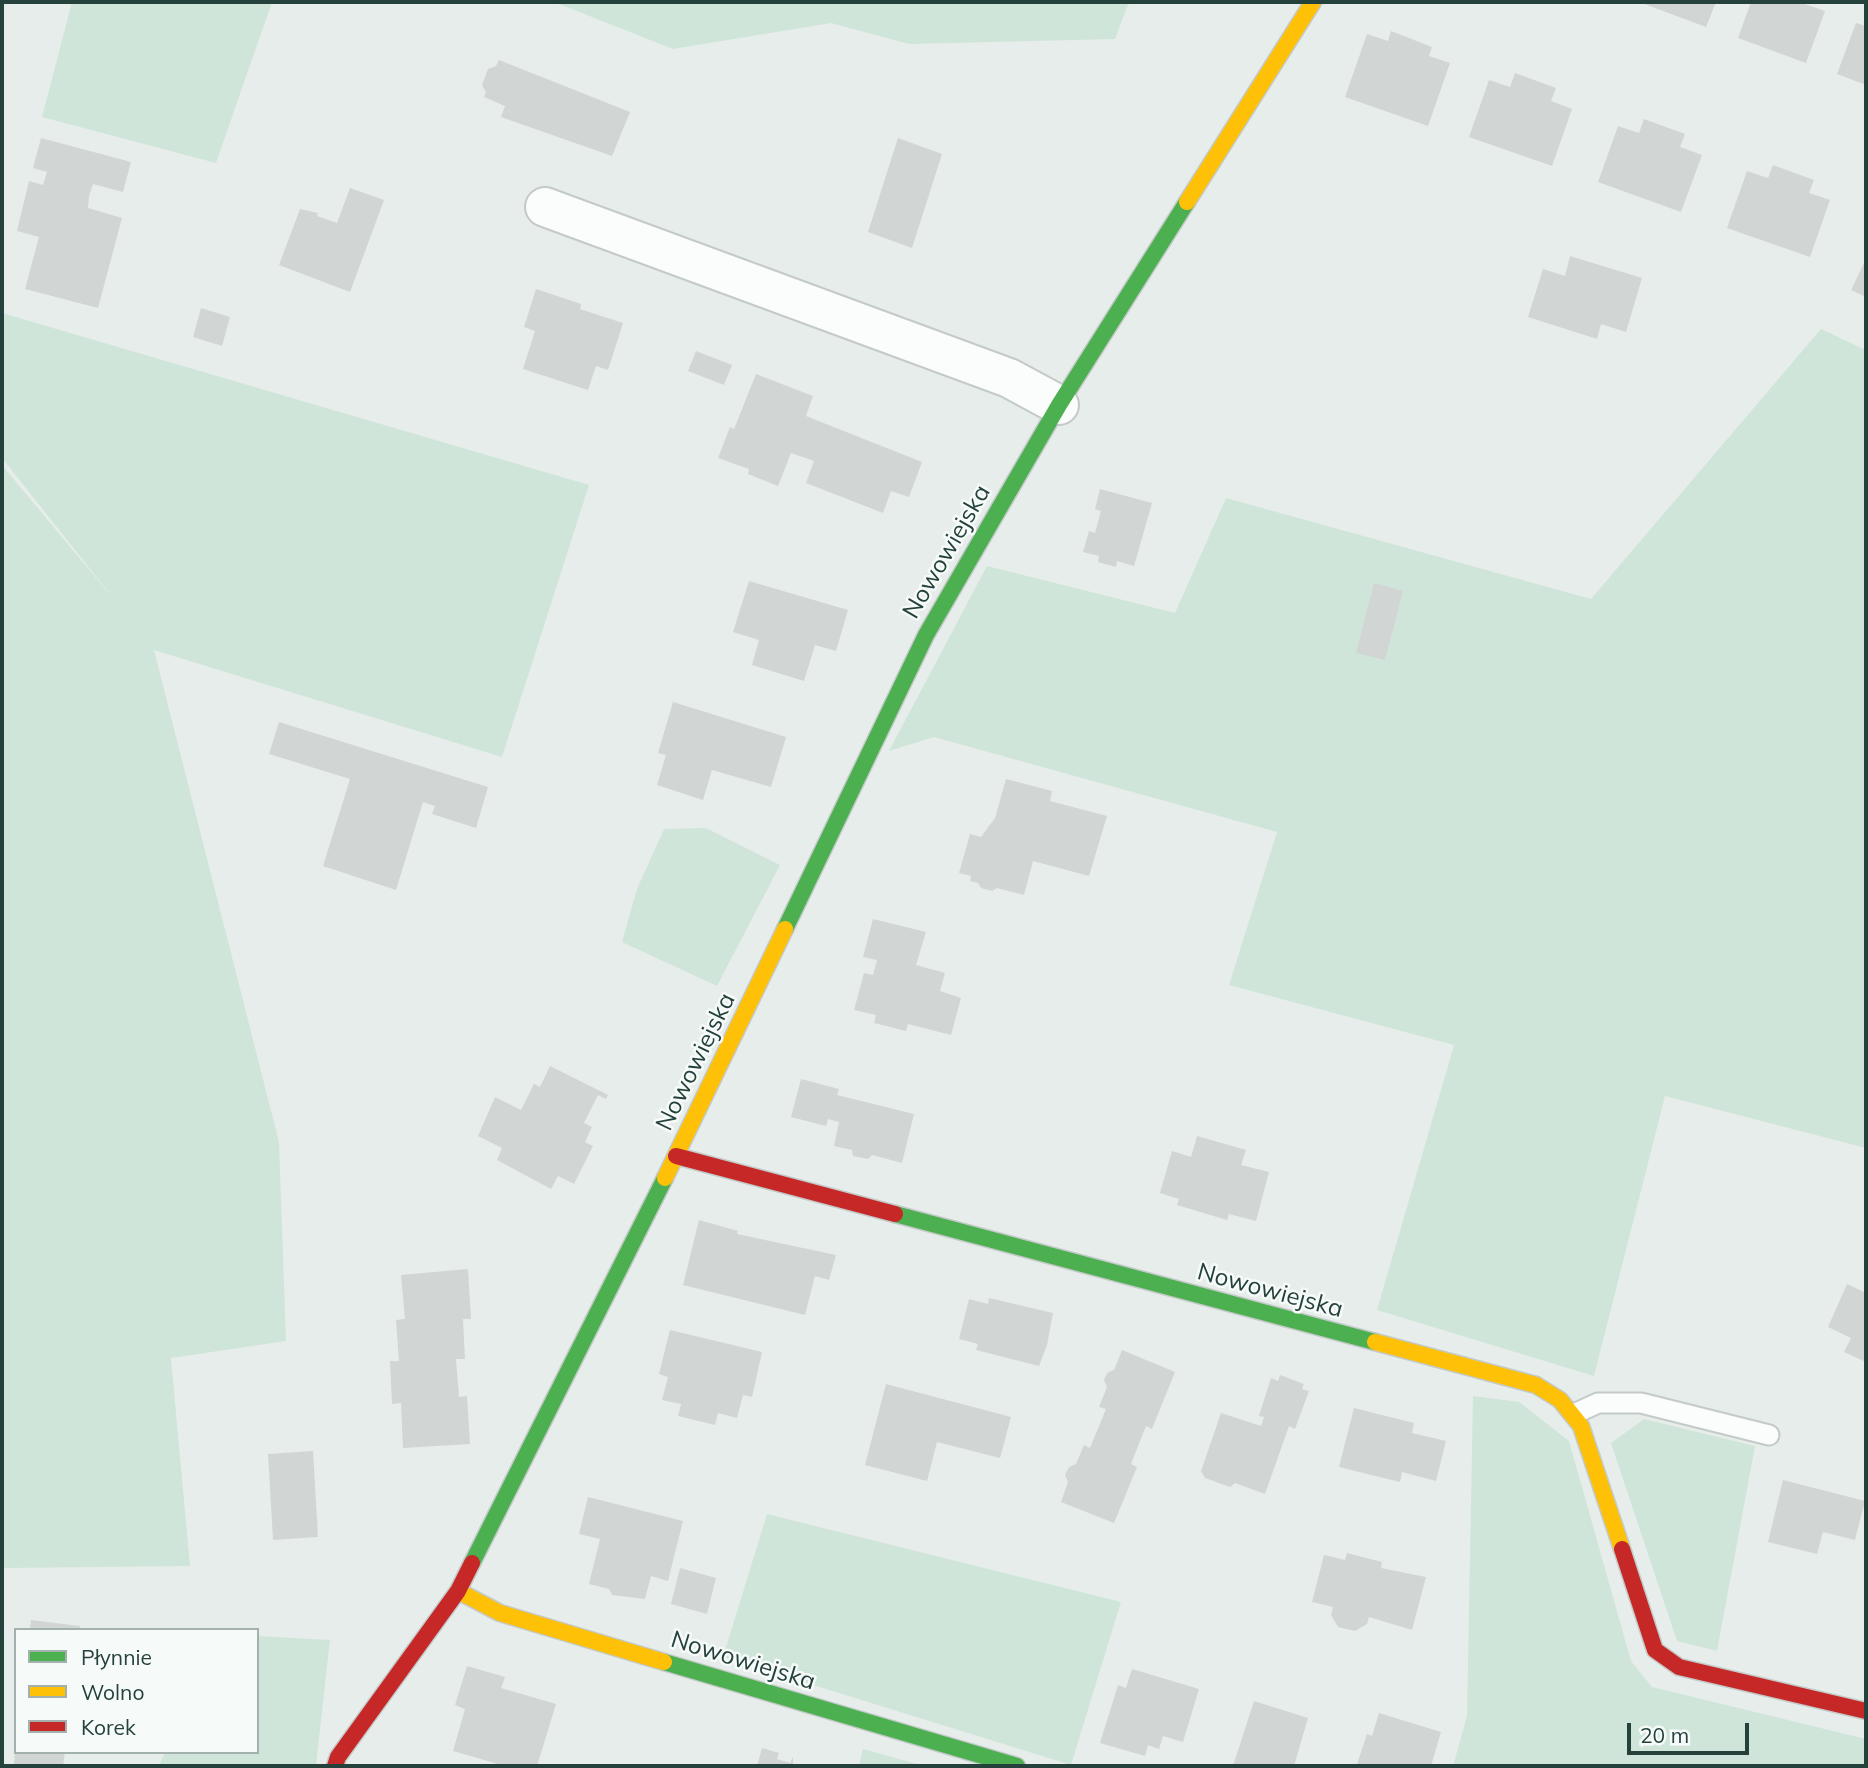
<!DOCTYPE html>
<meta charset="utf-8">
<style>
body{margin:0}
#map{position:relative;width:1868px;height:1768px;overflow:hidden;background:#e7edea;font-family:Mulish,sans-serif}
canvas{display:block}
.frame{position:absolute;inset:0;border:4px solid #24413c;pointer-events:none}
.legend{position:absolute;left:14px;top:1628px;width:245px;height:126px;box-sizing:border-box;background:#f6fbf9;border:2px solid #a2b1ad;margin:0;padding:9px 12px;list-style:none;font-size:21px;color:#24413c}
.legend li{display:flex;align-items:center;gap:14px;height:35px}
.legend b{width:35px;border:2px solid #a2b1ad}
.scale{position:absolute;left:1627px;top:1723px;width:122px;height:32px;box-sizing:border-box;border:4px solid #24413c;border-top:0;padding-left:9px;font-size:21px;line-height:24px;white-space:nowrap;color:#24413c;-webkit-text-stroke:5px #f6fbf9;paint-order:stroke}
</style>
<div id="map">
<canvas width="1868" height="1768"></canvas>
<div class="frame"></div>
<ul class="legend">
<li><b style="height:9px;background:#4caf50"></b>Płynnie</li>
<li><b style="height:9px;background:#ffc107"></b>Wolno</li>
<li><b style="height:9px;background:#c62828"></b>Korek</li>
</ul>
<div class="scale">20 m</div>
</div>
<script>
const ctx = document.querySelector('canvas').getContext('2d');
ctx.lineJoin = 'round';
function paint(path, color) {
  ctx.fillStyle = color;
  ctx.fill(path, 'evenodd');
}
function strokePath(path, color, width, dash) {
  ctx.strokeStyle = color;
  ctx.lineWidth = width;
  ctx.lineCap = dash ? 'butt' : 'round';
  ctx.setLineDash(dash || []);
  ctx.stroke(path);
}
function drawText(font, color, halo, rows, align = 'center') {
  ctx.font = font + ' Mulish,sans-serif';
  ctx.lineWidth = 5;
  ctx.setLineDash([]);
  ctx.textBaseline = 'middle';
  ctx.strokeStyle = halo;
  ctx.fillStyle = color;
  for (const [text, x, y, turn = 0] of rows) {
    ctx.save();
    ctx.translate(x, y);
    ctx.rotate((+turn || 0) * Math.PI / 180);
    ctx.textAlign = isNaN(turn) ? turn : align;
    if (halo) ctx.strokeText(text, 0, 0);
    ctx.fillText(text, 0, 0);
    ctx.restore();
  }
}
paint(new Path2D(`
 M72,2H272L216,163L42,117Z
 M554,2H1129L1115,39L909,44L831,23L673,49Z
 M2,313L589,485L502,757L154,650L279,1142L286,1341L171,1358L190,1566L2,1568V465L117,603L2,458Z
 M1821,329L1866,350V1148L1665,1096L1594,1376L1377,1310L1454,1045L1229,985L1277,832L934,737L889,751L987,566L1175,613L1226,498L1591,599Z
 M706,828L780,865L717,986L622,942L637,889L664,829Z
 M1473,1396L1519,1402L1569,1441L1631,1661L1652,1687L1866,1739V1766H1453L1467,1716Z
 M1644,1419L1755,1446L1717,1651L1677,1641L1611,1443Z
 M767,1514L1121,1602L1071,1765L723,1657Z
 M257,1636L330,1640L316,1766H159L165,1752H257Z
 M863,1749L924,1766H859Z`), '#d0e5d9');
paint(new Path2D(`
 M1639,2H1716L1706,27Z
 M1751,2H1799L1825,11L1806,63L1738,38Z
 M1856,23L1866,26V85L1837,74Z
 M1391,31L1432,47L1429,56L1450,63L1428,126L1345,97L1367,34L1388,41Z
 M499,60L630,112L612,156L501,117L505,106L484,97L486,92L482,85L488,69L496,66Z
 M1515,73L1556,88L1551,101L1572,109L1552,166L1469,137L1489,80L1510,87Z
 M1644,119L1685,134L1680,147L1702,155L1681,212L1598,182L1618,126L1639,133Z
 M41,138L131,162L123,192L93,184L89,196L88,208L122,218L98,308L25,289L39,237L17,231L29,181L43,185L47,172L33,168Z
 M898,138L942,154L912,248L868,232Z
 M1773,165L1814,180L1809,193L1830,200L1810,257L1727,228L1747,171L1768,178Z
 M350,188L384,200L350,292L279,265L300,209L318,213L317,216L337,223Z
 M1570,256L1642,278L1626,332L1601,324L1597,339L1528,317L1543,269L1565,276Z
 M1866,259V297L1851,290Z
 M536,289L581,304L580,309L623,323L608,370L596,366L588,390L523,369L535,331L524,327Z
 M201,308L230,317L222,346L193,337Z
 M696,351L732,365L724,385L688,371Z
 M756,374L813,396L806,416L922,462L909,497L891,491L883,513L806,483L814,461L791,453L778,486L748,474L749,469L718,458L730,427L734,429Z
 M1100,489L1152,503L1134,566L1117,561L1116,567L1098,562L1099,556L1083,552L1089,531L1095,533L1101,511L1095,509Z
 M749,581L848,610L836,651L815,645L804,681L752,665L759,640L733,632Z
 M1374,583L1403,591L1385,660L1356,653Z
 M673,702L786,737L771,787L712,770L703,800L657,785L666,755L658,753Z
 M279,722L488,787L476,828L432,814L435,806L423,802L396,890L323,866L350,779L269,754Z
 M1006,779L1052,791L1050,801L1107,816L1089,876L1033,861L1024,895L997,888L992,891L981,888L978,883L970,881L971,876L959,873L970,834L981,837L995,818Z
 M873,919L926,932L916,965L945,973L940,991L961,998L951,1035L908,1024L906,1031L874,1023L876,1015L854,1010L864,973L873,975L877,960L863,957Z
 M550,1066L608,1095L606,1099L598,1095L584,1123L592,1127L585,1142L593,1146L574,1184L558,1176L551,1189L497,1160L502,1148L478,1136L495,1097L521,1110L534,1084L540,1087Z
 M801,1079L839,1089L837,1095L914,1114L902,1163L872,1155L868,1159L853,1156L852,1150L834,1146L839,1122L828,1119L826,1126L791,1117Z
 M1197,1136L1246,1150L1241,1165L1269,1172L1256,1221L1229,1214L1227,1220L1177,1205L1179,1199L1160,1193L1172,1151L1191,1157Z
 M699,1220L738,1231L737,1234L836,1255L829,1280L815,1276L805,1315L683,1285Z
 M468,1269L471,1319H463L465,1359H456L459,1397L467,1396L470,1444L403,1448L401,1403L392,1404L390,1361H399L396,1320L405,1319L401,1275Z
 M1847,1284L1866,1293V1362L1844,1352L1851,1338L1828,1327Z
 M989,1298L1053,1313L1047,1345L1039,1366L976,1350L978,1344L959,1339L969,1299L988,1304Z
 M670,1330L762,1352L752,1397L743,1395L737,1418L718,1413L715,1425L678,1416L681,1404L662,1400L668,1377L659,1374Z
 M1122,1350L1175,1372L1152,1429L1146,1426L1131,1464L1137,1467L1114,1523L1061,1502L1068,1482L1065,1475L1069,1467L1076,1464L1084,1445L1090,1448L1106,1409L1099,1407L1107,1387L1104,1380L1107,1373L1114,1370Z
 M1280,1375L1304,1384L1302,1389L1309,1391L1295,1429L1289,1426L1265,1494L1235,1483L1230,1487L1205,1478L1201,1471L1221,1413L1261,1426L1264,1417L1259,1416L1271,1378L1278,1381Z
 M886,1384L1011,1417L1000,1458L937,1442L927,1481L865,1465Z
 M1354,1408L1414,1423L1412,1433L1446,1441L1436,1481L1402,1472L1400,1482L1339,1467Z
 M313,1451L318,1537L273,1540L268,1454Z
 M1783,1480L1865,1501L1855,1540L1823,1532L1817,1554L1768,1542Z
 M588,1497L683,1521L668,1581L651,1576L645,1599L612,1595L609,1589L589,1584L600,1539L579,1534Z
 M1347,1553L1382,1562L1381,1568L1426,1577L1412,1630L1369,1617L1367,1624L1355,1631L1338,1627L1331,1615L1333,1607L1312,1602L1324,1555L1345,1560Z
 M680,1568L716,1578L707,1614L671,1604Z
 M31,1620L80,1626L79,1630H30Z
 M467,1666L505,1677L501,1688L556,1704L537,1766H505L453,1751L465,1709L455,1705Z
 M1132,1669L1199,1689L1183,1742L1163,1736L1159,1749L1148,1745L1145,1756L1100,1743L1118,1685L1126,1688Z
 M1254,1701L1308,1718L1294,1766H1233Z
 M1379,1713L1441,1732L1431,1766L1357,1764L1367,1734L1372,1736Z
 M762,1748L779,1753L777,1759L790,1763L793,1757V1764L798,1766H757Z
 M15,1752H65L63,1766L14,1764Z`), '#d1d6d5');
const lane = new Path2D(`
 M1574,1414L1598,1403H1641L1769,1435`);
const street = new Path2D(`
 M545,207L1009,378L1059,405`);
const fast = new Path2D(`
 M785,929L926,635L1059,405L1187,202
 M895,1214L1375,1342
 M472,1563L665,1178
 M664,1662L1017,1766`);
const slow = new Path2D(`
 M1187,202L1313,2
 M665,1178L785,929
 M1375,1342L1536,1385L1560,1400L1581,1426L1622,1549
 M458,1591L500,1613L664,1662`);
const jam = new Path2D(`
 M676,1156L895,1214
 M1622,1549L1655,1650L1679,1667L1866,1711
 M335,1766L338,1757L458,1591L472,1563`);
strokePath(lane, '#c4cac7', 23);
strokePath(street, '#c4cac7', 42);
strokePath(fast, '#c3cac8', 19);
strokePath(slow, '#c3cac8', 19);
strokePath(jam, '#c3cac8', 19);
strokePath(lane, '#fbfcfc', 19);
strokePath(street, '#fbfcfc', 38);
strokePath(fast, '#4caf50', 16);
strokePath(slow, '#ffc107', 16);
strokePath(jam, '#c62828', 16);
drawText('24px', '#24413c', '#f6fbf9', [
 ["Nowowiejska",947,552,-60],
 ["Nowowiejska",696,1062,-64],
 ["Nowowiejska",1270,1291,15],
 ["Nowowiejska",743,1661,17]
]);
</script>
